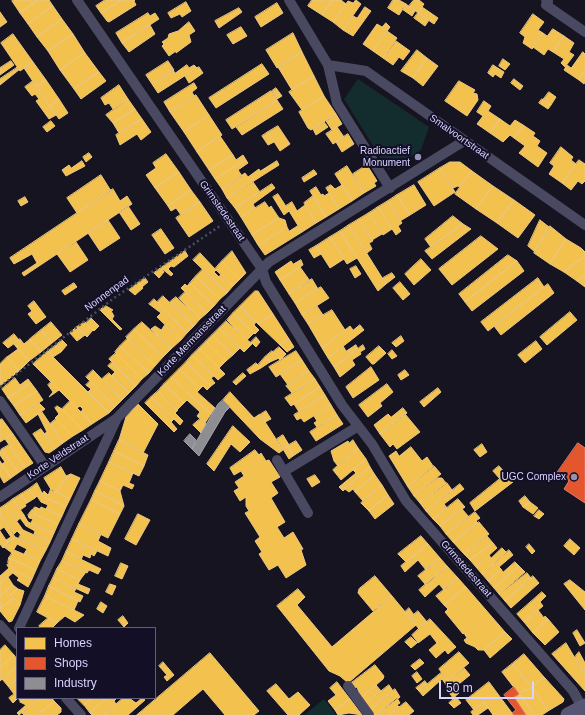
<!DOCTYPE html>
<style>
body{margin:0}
#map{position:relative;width:585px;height:715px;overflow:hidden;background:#161421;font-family:Helvetica,sans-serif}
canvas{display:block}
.legend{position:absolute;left:16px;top:627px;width:140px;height:72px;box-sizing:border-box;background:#130f26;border:1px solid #625e7d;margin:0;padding:5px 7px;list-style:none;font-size:12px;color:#d9d4ff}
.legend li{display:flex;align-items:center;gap:8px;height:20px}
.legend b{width:20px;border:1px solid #625e7d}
.scale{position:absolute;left:439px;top:681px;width:95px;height:18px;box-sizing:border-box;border:2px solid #d9d4ff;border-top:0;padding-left:5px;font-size:12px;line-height:14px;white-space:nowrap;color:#d9d4ff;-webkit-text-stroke:3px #130f26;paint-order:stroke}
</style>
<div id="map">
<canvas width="585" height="715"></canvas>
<ul class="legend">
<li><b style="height:11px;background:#f2c14e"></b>Homes</li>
<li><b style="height:11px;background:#e4572e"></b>Shops</li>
<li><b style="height:11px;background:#8d8d92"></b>Industry</li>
</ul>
<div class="scale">50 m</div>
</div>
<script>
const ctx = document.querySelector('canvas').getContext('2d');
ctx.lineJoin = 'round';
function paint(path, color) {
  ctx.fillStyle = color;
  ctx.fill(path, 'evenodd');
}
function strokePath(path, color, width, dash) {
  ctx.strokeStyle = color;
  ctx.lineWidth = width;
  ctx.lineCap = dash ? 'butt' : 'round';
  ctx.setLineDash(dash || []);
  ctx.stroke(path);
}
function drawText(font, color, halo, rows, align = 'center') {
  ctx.font = font + ' Helvetica,sans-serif';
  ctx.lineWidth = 4;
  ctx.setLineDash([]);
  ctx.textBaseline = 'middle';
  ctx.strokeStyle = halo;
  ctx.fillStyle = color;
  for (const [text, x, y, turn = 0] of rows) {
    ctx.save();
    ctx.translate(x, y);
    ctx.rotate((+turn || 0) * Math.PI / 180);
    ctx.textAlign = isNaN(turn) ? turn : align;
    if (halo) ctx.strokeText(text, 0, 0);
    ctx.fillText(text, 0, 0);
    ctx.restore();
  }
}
paint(new Path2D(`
 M358,79L429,127L421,150L388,170L344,99Z
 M324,699L336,715H304Z`), '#132c2d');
const homes = new Path2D(`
 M14,0H38L20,13L12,1Z
 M38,0H49L53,6L28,24L20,13Z
 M105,0H122L101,13L96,6Z
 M122,0H135L134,1L136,5L109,22L107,21L101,13Z
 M312,0H333L322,15L308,6Z
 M333,0H341L346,4L333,22L322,15Z
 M356,0L361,4L343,30L333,22L348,1L353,3Z
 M393,0H399L406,4L399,15L388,8Z
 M414,0H419L424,4L418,13L409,6Z
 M186,2L191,11L182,17L180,14L171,18L168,13Z
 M277,3L283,13L261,27L255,17Z
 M406,4L415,11L412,16L402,9Z
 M53,6L62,19L37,37L28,24Z
 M365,7L371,11L353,36L343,30L353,16L357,18Z
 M422,7L438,18L434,24L418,13Z
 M239,8L242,12L219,28L215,21Z
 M0,12L7,22L0,27Z
 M148,13L150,16L155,13L159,19L122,43L116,33Z
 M418,13L429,20L425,26L414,18Z
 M533,14L544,22L538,30L543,33L532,49L523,43L525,37L520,33Z
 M62,19L73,34L48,51L37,37Z
 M189,22L195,31L189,35L191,42L176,53V51L169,56L162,46L164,44L162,42L168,38L169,34L178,31Z
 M386,23L390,27L373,51L363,44L377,24L382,27Z
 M150,25L155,34L129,52L122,43Z
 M241,27L247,36L233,44L227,35Z
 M553,29L564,36L553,52L548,49L544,55L533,47L543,33L547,36Z
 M387,31L397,38L383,58L373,51Z
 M293,33L302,52L277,68L266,50Z
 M13,34L33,62L20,71L1,43Z
 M73,34L85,53L60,70L48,51Z
 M564,36L574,43L569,52L574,55L565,67L561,63L564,59L553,52Z
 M396,41L410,51L403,60L399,57L393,65L383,58Z
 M417,50L427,58L413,78L401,71Z
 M302,52L314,76L292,90L278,67Z
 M583,52L585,54V71L579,80L564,70L567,65L571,68Z
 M85,53L99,72L74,89L60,70Z
 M427,58L438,66L423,86L413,78Z
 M503,59L510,64L505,70L499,66Z
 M11,61L14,65L0,75V68Z
 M168,61L174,70L152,84L146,75Z
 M33,62L46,80L36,86L24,68Z
 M262,64L269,74L216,108L209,98Z
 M187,65L189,68L194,65L197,68L158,93L152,84L173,70L175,73Z
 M493,65L504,72L501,78L495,74L493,77L488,73Z
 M18,67L20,69L0,85V79Z
 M199,67L203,73L189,83L185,76Z
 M585,71V82L584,84L579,80Z
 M99,72L106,81L81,99L74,89Z
 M314,76L324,96L302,110L289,92Z
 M514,79L523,86L520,90L511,83Z
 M46,80L59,99L50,106L36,86Z
 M33,81L56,115L49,119L36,101L39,99L35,94L32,96L25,87Z
 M459,81L475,90L473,93L477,94L478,100L467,116L445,101Z
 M194,83L197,88L192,92L194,96L170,112L164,102Z
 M119,85L128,99L113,109L109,103L105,105L101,98Z
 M276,88L282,96L277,99L272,91Z
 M271,91L277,100L232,129L226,120Z
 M549,92L556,97L551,105L543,100Z
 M196,95L209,115L184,132L170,112Z
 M324,96L336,114L311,130L308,128L299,112Z
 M59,99L68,113L59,119L50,106Z
 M128,99L135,109L113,123L106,115Z
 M542,99L551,105L548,109L539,103Z
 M277,100L283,109L242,135L236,127Z
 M484,101L491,106L488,111L500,119L490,133L477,124L483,116L477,112Z
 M135,109L142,119L119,133L113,123Z
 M336,114L342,124L332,130L326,121Z
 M209,115L222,135L197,152L184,132Z
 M142,119L151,132L141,140L137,134L120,145L116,135Z
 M500,119L510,126L515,120L523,125L514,138L510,135L503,142L490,133Z
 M51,121L55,126L47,132L43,127Z
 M324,122L328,127L316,135L313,129Z
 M523,125L535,133L533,136L540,141L537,146L547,153L538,167L519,153L525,146L514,138Z
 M278,126L290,144L280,151L268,132Z
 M337,127L344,137L333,144L326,134Z
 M268,132L274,142L268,145L262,136Z
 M348,134L354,144L342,152L336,142Z
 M220,136L233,155L209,170L197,152Z
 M561,147L573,157L571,160L576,164L562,183L549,174L554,166L550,163Z
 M89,153L92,157L86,162L83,157Z
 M166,154L179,172L155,188L146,175L156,168L153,163Z
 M233,155L236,160L243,155L246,160L215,179L209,170Z
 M246,160L248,163L238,170L242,176L222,189L215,179Z
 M579,160L585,164V181L582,184L578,181L571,190L562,183Z
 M82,161L85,166L66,176L62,170L69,165L71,168Z
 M277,161L279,165L227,198L222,189L245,173L248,177L259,169L260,171Z
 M450,162H460L472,171L460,187L458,186L453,188L440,168Z
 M367,165L377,181L374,183L376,186L364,193L353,174Z
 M347,166L364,193L352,201L335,174Z
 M440,168L455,192L434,206L418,182Z
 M314,170L317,174L304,182L302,178Z
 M472,171L493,186L476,209L455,194Z
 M179,172L191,190L168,206L155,188Z
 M101,175L111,191L77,213L67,198Z
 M253,182L260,192L235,208L227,198Z
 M272,184L275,188L253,204L255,208L241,217L235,208Z
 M331,185L335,189L342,185L352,201L339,209L326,188Z
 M414,185L426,205L410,215L397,195Z
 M493,186L514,200L497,223L476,209Z
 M316,187L321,195L323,194L324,196L329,193L339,209L326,217L310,191Z
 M113,189L120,201L127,196L132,204L24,276L22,273L37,263L32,254L14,264L10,258Z
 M191,190L200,202L181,215L176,208L171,211L168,206Z
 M278,194L289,211L284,215L273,197Z
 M397,195L410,215L400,221L388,201Z
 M313,196L326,217L316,223L304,203Z
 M25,197L28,202L21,206L18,201Z
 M514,200L535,215L518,238L497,223Z
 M388,201L402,223L398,226L401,231L396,235L378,207Z
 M200,202L213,221L189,237L176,218Z
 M265,202L269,208L271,206L279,218L252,235L241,217Z
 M292,202L297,211L305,205L316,223L302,232L286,206Z
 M128,206L140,224L131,230L119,212Z
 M378,207L392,229L383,235L369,213Z
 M369,213L382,234L372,240L359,219Z
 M453,216L463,224L431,247L430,246L425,239Z
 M279,218L285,220L287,227L258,245L252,235Z
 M359,219L373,241L369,243L372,249L367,253L349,225Z
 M108,220L120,238L100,251L88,233Z
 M540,220L549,227L535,252L528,246Z
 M463,224L471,229L432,259L425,251Z
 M349,225L386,284L378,291L340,231Z
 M298,226L302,232L265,255L258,245L287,227L289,231Z
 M550,226L566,239L550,264L534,253Z
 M161,229L174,248L165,254L152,235Z
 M340,231L357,258L347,264L330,237Z
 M481,236L498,249L452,285L439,269Z
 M330,237L344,259L330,268L316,246Z
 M566,239L581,248L585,252V256L564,272L550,264Z
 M76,242L88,260L70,272L57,254Z
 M316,246L321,254L314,258L309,250Z
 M185,251L188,256L174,267L171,266L168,269L173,274L171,276L161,268Z
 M232,251L246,273L240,279L222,261Z
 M200,253L216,270L214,272L219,277L221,274L233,286L227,293L193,260Z
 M508,255L517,261L465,302L459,294Z
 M585,256V274L577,281L564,272Z
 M421,259L431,270L414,285L405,274Z
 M301,260L303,265L280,280L275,272L291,261L293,264Z
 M222,261L240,279L233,286L215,269Z
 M517,261L524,271L472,311L465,302Z
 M356,266L361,274L355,278L350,269Z
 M300,267L310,281L289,294L280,280Z
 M161,268L164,272L159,278L154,273Z
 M203,269L227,293L220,299L196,276Z
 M392,273L395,277L386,284L383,278Z
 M585,274V287L577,281Z
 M196,276L220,299L214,306L190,283Z
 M145,278L148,282L142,287L138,283Z
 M538,278L544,287L488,331L481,322Z
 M312,279L318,289L295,303L289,294Z
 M400,282L410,294L403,300L393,288Z
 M74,283L77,287L65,295L62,291Z
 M138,283L143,288L135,295L129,290Z
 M190,283L214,306L207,313L181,288L185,284L187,286Z
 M548,284L554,293L501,335L494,326Z
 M321,287L329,298L302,315L295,303Z
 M255,291H258L273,314L258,324L240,306Z
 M185,292L207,313L200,319L179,298Z
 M163,296L194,326L187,333L157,302Z
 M176,297L200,319L194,326L170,302Z
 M154,299L187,333L181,340L157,317L161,313L149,304Z
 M34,301L46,317L36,324L28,314L32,311L28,306Z
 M106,306L113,310L111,311L114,316L112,319L122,329L120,330L100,310Z
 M240,306L256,322L254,325L259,330L255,334L233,313Z
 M317,306L323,315L308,324L302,315Z
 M332,310L345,330L322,348L308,324Z
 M570,312L577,320L547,345L540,337Z
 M233,313L254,333L247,340L227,320Z
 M273,314L289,339L280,345L258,324Z
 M91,318L99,326L94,331L86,323Z
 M226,321L252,344L244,352L219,328Z
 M51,322L62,335L52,343L41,330Z
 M85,322L93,330L87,337L77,327Z
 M142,322L171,349L163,357L134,329Z
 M165,325L181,340L171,349L151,329L155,326L161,330Z
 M360,325L364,330L328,358L322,348L350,326L353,330Z
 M77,327L85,335L77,341L70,333Z
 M219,328L240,348L233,355L212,335Z
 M134,329L163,357L155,366L126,337Z
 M41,330L52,343L41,352L30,339Z
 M14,334L19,340L8,348L3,343Z
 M212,335L233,355L226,361L206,341Z
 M401,336L404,341L396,347L392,343Z
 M256,337L260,342L256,347L251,342Z
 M128,338L155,366L149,373L120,346Z
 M20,339L24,344L30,339L41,352L29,361L14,344Z
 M289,339L294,347L287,352L280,345Z
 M62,340L67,345L61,352L55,346Z
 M206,341L226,361L219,368L199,348Z
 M536,341L542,349L525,363L518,355Z
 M14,344L29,361L19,371L7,357L18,349Z
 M356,345L358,349L334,367L328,358L343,346L346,351Z
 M363,345L365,349L360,352L361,354L352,360L355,365L340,377L334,367Z
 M55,346L61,352L53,357L48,351Z
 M120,346L149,373L142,379L115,352Z
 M379,346L386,353L374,364H372L366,357Z
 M279,347L286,354L280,360L273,352Z
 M199,348L225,374L218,380L192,355Z
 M392,350L397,356L392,359L388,354Z
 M48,351L53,357L109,413L92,424L81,412L83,409L80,406L77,408L33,364Z
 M272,351L279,358L270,362L265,357Z
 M296,351L302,360L276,377L269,367Z
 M116,353L142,379L136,386L109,359Z
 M192,355L214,376L211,378L215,383L211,386L186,362Z
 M7,357L19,371L0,386V364Z
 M265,357L270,362L261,368L258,365Z
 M302,360L309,371L288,385L280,374Z
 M112,362L136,386L129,393L112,375L115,372L108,366Z
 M186,362L211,386L207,390L203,386L200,389L179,369Z
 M256,363L261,368L250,374L247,370Z
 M371,367L379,380L353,398L346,387Z
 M179,369L200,389L197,392L215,408L211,414L171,377Z
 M93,370L122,400L115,407L86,377Z
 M405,370L409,375L401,380L398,375Z
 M309,371L315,379L292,393L286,386Z
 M109,373L129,393L122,400L102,379Z
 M243,373L246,376L236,385L233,382Z
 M171,377L211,414L205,423L197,416L200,412L187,400L184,403L164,384Z
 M15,378L20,385L28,379L31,383L8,398L2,389Z
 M315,379L320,387L291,406L285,398Z
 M90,381L115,407L109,413L88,392L91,389L86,385Z
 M51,382L59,390L49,397L53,392L48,385Z
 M31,383L37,391L14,406L8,398Z
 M164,384L184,403L177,410L158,391Z
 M387,384L393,392L380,403L382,406L368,417L359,405Z
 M320,387L325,395L299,412L294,404Z
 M438,388L441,392L433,399L429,395Z
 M37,391L43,400L20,415L14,406Z
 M158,391L178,410L175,413L183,421L180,425L151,397Z
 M230,392L254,418L260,414L283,450L279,453L260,439L223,400Z
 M325,395L331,405L304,422L301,418L297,420L294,415Z
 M429,395L433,399L424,407L420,402Z
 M151,397L174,419L171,422L177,429L174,432L145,403Z
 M70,401L81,412L92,424L83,430L62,409Z
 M39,403L45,409L26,423L20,415Z
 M138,404L158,424L143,453L119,440L126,417Z
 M331,405L337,415L317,427L314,423L317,421L314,416Z
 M57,406L62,409L83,430L73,436L55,418L59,414L55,408Z
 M403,408L407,413L380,434L374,425L388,414L391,417Z
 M266,411L271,419L265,422L261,414Z
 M42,412L63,443L55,449L44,434L47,432L38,414Z
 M405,414L420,432L397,449L393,444L390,447L380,434Z
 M337,415L343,424L316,441L310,432Z
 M2,419L13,434L0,442V420Z
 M56,419L73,436L63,443L50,424Z
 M200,419L206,424L201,433L193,425Z
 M233,426L250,442L240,452L231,444L214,471L207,464Z
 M41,429L55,449L49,453L45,452L33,434Z
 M13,434L33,463L25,468L5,439Z
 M283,435L289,445L283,449L277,439Z
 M119,440L148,455L144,466L114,451Z
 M353,440L358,448L338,466L334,461L331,451L348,441L349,443Z
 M296,441L302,450L293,456L287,446Z
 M482,444L487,452L480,457L474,450Z
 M9,445L25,468L18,473L2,449Z
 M287,446L293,456L289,459L283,449Z
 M411,447L422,461L427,457L433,466L408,487L389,456L396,451L399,456Z
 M358,448L366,459L341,480L333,470Z
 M2,449L18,473L11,478L2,464L5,462L0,455V451Z
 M255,450L259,455L261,453L266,461L269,460L280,477L271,482L278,493L271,498L285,522L277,527L284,538L293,532L303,549L301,550L306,565L286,578L278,565L269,570L259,554L262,552L255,541L260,537L245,513L249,511L246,506V497L240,501L234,491L239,488L235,482L244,476L241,471L234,475L230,468Z
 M114,451L144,466L139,476L109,462Z
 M366,459L370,467L343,491L339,487L356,473L353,470Z
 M0,461L11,478L4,483L0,476Z
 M109,462L133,473L129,483L134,485L132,489L123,485L120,491L100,481Z
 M434,466L441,474L414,496L408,487Z
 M499,466L506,474L500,479L493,471Z
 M61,467L66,476L71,474L60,485L57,492L52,491L44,478Z
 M370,467L375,475L355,492L353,489L349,492L345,489Z
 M71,474L80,478L70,499L57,492L60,485Z
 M506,474L513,482L475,511L470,503Z
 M315,475L320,482L312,487L307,479Z
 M375,475L382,485L363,501L355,492Z
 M437,478H442L446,483L420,503L414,496Z
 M100,481L120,491L124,506L95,491Z
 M37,483L44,497L66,507L62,516L46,509L48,505L41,502L37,496L35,498L29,489Z
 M447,483L452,490L426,511L420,503Z
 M460,484L464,489L444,504L447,508L433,519L426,511Z
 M382,485L388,495L369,511L361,503Z
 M29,489L35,498L27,503L21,494Z
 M51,489L70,499L66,507L44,497L42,494L44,491L48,495Z
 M95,491L124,506L120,514L91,500Z
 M21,494L27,503L25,504L26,506L20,510L13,499Z
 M388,495L394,504L375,519L369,511Z
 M525,496L530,502L523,507L519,501Z
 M13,499L24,515L17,521L5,505Z
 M458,499L465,507L440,526L433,519Z
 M91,500L120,514L108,538L79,524Z
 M530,502L538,508L533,514L523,507Z
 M5,505L23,530L21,535L17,531L14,534L0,514V508Z
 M35,507L40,509L41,507L62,516L58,524L34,514L32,511Z
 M462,509L469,517L446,534L440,526Z
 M32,510L34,514L58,524L54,533L31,523L33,519L29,518L28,515Z
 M539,510L544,514L539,519L534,516Z
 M475,512L480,518L476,521L478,523L453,542L446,534Z
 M0,514L15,537L8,543L6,540L11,537L4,527L0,530Z
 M138,514L150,520L136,545L125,539Z
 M24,515L28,522L26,526L20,518Z
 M28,522L54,533L50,542L34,534L35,531L26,526Z
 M479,522L489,534L464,554L453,542Z
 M79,524L101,534L98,541L111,548L108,556L72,539Z
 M23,530L50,542L46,550L19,538Z
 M0,531L8,543L3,548L0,544Z
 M421,536L428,544L406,562L398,554Z
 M487,536L493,543L470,560L464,554Z
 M15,537L46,550L40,561L24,554L27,549L17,544L12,553L4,547Z
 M72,539L97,551L94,556L91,554L90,558L83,555L81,560L66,552Z
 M570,539L580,548L574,555L564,546Z
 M493,543L497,548L476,567L470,560Z
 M428,544L440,558L426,570L418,560L405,572L401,566Z
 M529,544L535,551L532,554L526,547Z
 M502,548L506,552L482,574L476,567L489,555L491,558Z
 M14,550L40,561L36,570L9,558Z
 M509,550L513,555L499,567L501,569L488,581L482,574Z
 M66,552L101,569L98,574L89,570L87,573L62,561Z
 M9,558L36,570L32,579L15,571L8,563Z
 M440,558L447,566L426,585L418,576Z
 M62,561L86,572L80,580L57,569Z
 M515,562L519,566L494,588L488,581L501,569L503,572Z
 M121,563L128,566L122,579L115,576Z
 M9,564L15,571L0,584V576L9,568L7,565Z
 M447,566L458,578L444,590L439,584L425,597L419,590Z
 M519,566L525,572L499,594L494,588Z
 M57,569L80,580L78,584L90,589L88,594L53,578Z
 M15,571L32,579L28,587L17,580L19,578L13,573Z
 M527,573L531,578L505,601L499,594Z
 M375,576L392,596L373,611L358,593L359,589Z
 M533,576L539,583L511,608L505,601Z
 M8,577L13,585L0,596V584Z
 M53,578L76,589L74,592L83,596L80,602L49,586Z
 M458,578L466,587L444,605L436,596Z
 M570,580L585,592V610L564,584Z
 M110,584L116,586L112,595L106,592Z
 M13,585L18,589L10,595L13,599L0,608V596Z
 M49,586L78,601L74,610L45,596Z
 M466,587L505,632L484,650H478L475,647L466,643L464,640L467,638L464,633L463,634L445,612L448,609L444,605Z
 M18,589L24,591L20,605L10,595Z
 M298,589L305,597L297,605L332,647L392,596L416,625L348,683L340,676L329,671L277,606Z
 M542,592L546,596L540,602L543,606L524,622L517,614Z
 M45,596L74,610L84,615L75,622L65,616L58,622L48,618L37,612Z
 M13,599L20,605L12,621L9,622L0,611V608Z
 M101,602L107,606L103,613L97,609Z
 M409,608L414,615L410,618L405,612Z
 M538,610L544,618L545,616L548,619L533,633L524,622Z
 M418,611L427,622L419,629L410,618Z
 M123,616L128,623L124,627L118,620Z
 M48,618L58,622L52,628H41L39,626Z
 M430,619L456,647L448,654L445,650L436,658L429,650L437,643L430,634L418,643L412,635Z
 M548,619L559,632L545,645L533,633Z
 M577,630L585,643L580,646L573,633Z
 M505,632L512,639L490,658L484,650Z
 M411,637L417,643L411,648L405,642Z
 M566,643L585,675V691L552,654Z
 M5,645L14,655L0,668V650Z
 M459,652L469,663L448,681L439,669Z
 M579,652L585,663V675L575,657Z
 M210,653L259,711L254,715H225L203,689L173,715H137Z
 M524,654L544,677L532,687L512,664Z
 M14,655L17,659V666L0,681V668Z
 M420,659L424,663L415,670L411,666Z
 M163,662L174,675L167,681L164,677L167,675L159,666Z
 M512,664L532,687L526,691L524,689L519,694L502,672Z
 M375,665L384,676L383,679L361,698L357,687L354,688L350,684Z
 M17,666V679L8,686L2,679Z
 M464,668L470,675L454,688L448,681Z
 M417,672L422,679L417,683L412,676Z
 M441,673L451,684L447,686L442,679L423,696L419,691Z
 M544,677L564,699L563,702L548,711L532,687Z
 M17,679V692L14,694L8,686Z
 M425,681L427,684L419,691L416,688Z
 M337,682L350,699L335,710L328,701L336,695L330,688Z
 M489,682L512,713L514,715H493L484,702L474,710L466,700Z
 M276,684L289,699L298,692L310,705L299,715H288L267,691Z
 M451,684L459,693L453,698L446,688Z
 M376,685L381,691L365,704L361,698Z
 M389,685L393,691L370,710L365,704Z
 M532,687L548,711L542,715H535L519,694L524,689L526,691Z
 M395,689L400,697L376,715H373L370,710Z
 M17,692V698H25L21,702L18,698L13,703L9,698Z
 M519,694L535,715H526L514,697Z
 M456,697L461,703L454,708L449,703Z
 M25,698H40L19,715L17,713L26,705L20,702Z
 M40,698H52L54,701L38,715H24L22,713Z
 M77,698H92L84,705Z
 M92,698H107L90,713L84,705Z
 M107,698H117L114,701L116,704L104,715H92L90,713Z
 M123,698H129L136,703L142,698L145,700L128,715H104Z
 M397,698L400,703L397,705L399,707L389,715H376Z
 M350,699L362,715L349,713L338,715L335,710Z
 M54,701L61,708V712L57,715H38Z
 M406,702L414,711L409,715H389Z
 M484,702L488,708L478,715H473L471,712Z`);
paint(homes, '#f2c14e');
strokePath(homes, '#eac783', 1);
const shops = new Path2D(`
 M578,443L585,448V503L564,489L569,481L557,473Z
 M514,687L519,694L514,697L526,715H514L512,713L516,710L504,695Z`);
paint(shops, '#e4572e');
strokePath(shops, '#e17c6d', 1);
const industry = new Path2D(`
 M223,400L230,407L225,412L199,456L192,449L218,404Z
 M190,434L196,440L192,449L184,441Z`);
paint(industry, '#8d8d92');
strokePath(industry, '#a4a2b3', 1);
strokePath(new Path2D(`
 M0,387L114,298L220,226`), '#44505f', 2.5, [2, 3]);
strokePath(new Path2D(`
 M77,0L262,269L266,282L342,405L372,444L406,501L573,691L582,707
 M289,0L328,65L337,103L390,188
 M546,0L548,2L546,5L585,32
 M328,65L366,71L585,225
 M0,401L45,466
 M277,460L308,513
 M283,472L357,427
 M0,497L116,419
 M0,625L17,644
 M19,628L117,418L269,262L464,141
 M348,686L369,715
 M66,698L81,715`), '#4a4962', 10);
strokePath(new Path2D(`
 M568,715L585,706`), '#575674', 15);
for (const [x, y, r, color] of [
 [418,157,4,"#9591b1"],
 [574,477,4,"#9591b1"]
]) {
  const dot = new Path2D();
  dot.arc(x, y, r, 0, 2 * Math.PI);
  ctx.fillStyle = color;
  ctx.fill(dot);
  strokePath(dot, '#130f26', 1.5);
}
drawText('10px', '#d9d4ff', '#130f26', [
 ["Smalvoortstraat",459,137,35],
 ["Grimstedestraat",222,211,55],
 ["Nonnenpad",107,294,-36],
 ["Korte Mermansstraat",192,341,-46],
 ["Korte Veldstraat",58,457,-34],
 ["Grimstedestraat",466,569,49]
]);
drawText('10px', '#d9d4ff', '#130f26', [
 ["Radioactief",410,151],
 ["Monument",410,163],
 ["UGC Complex",566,477]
], 'right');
</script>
